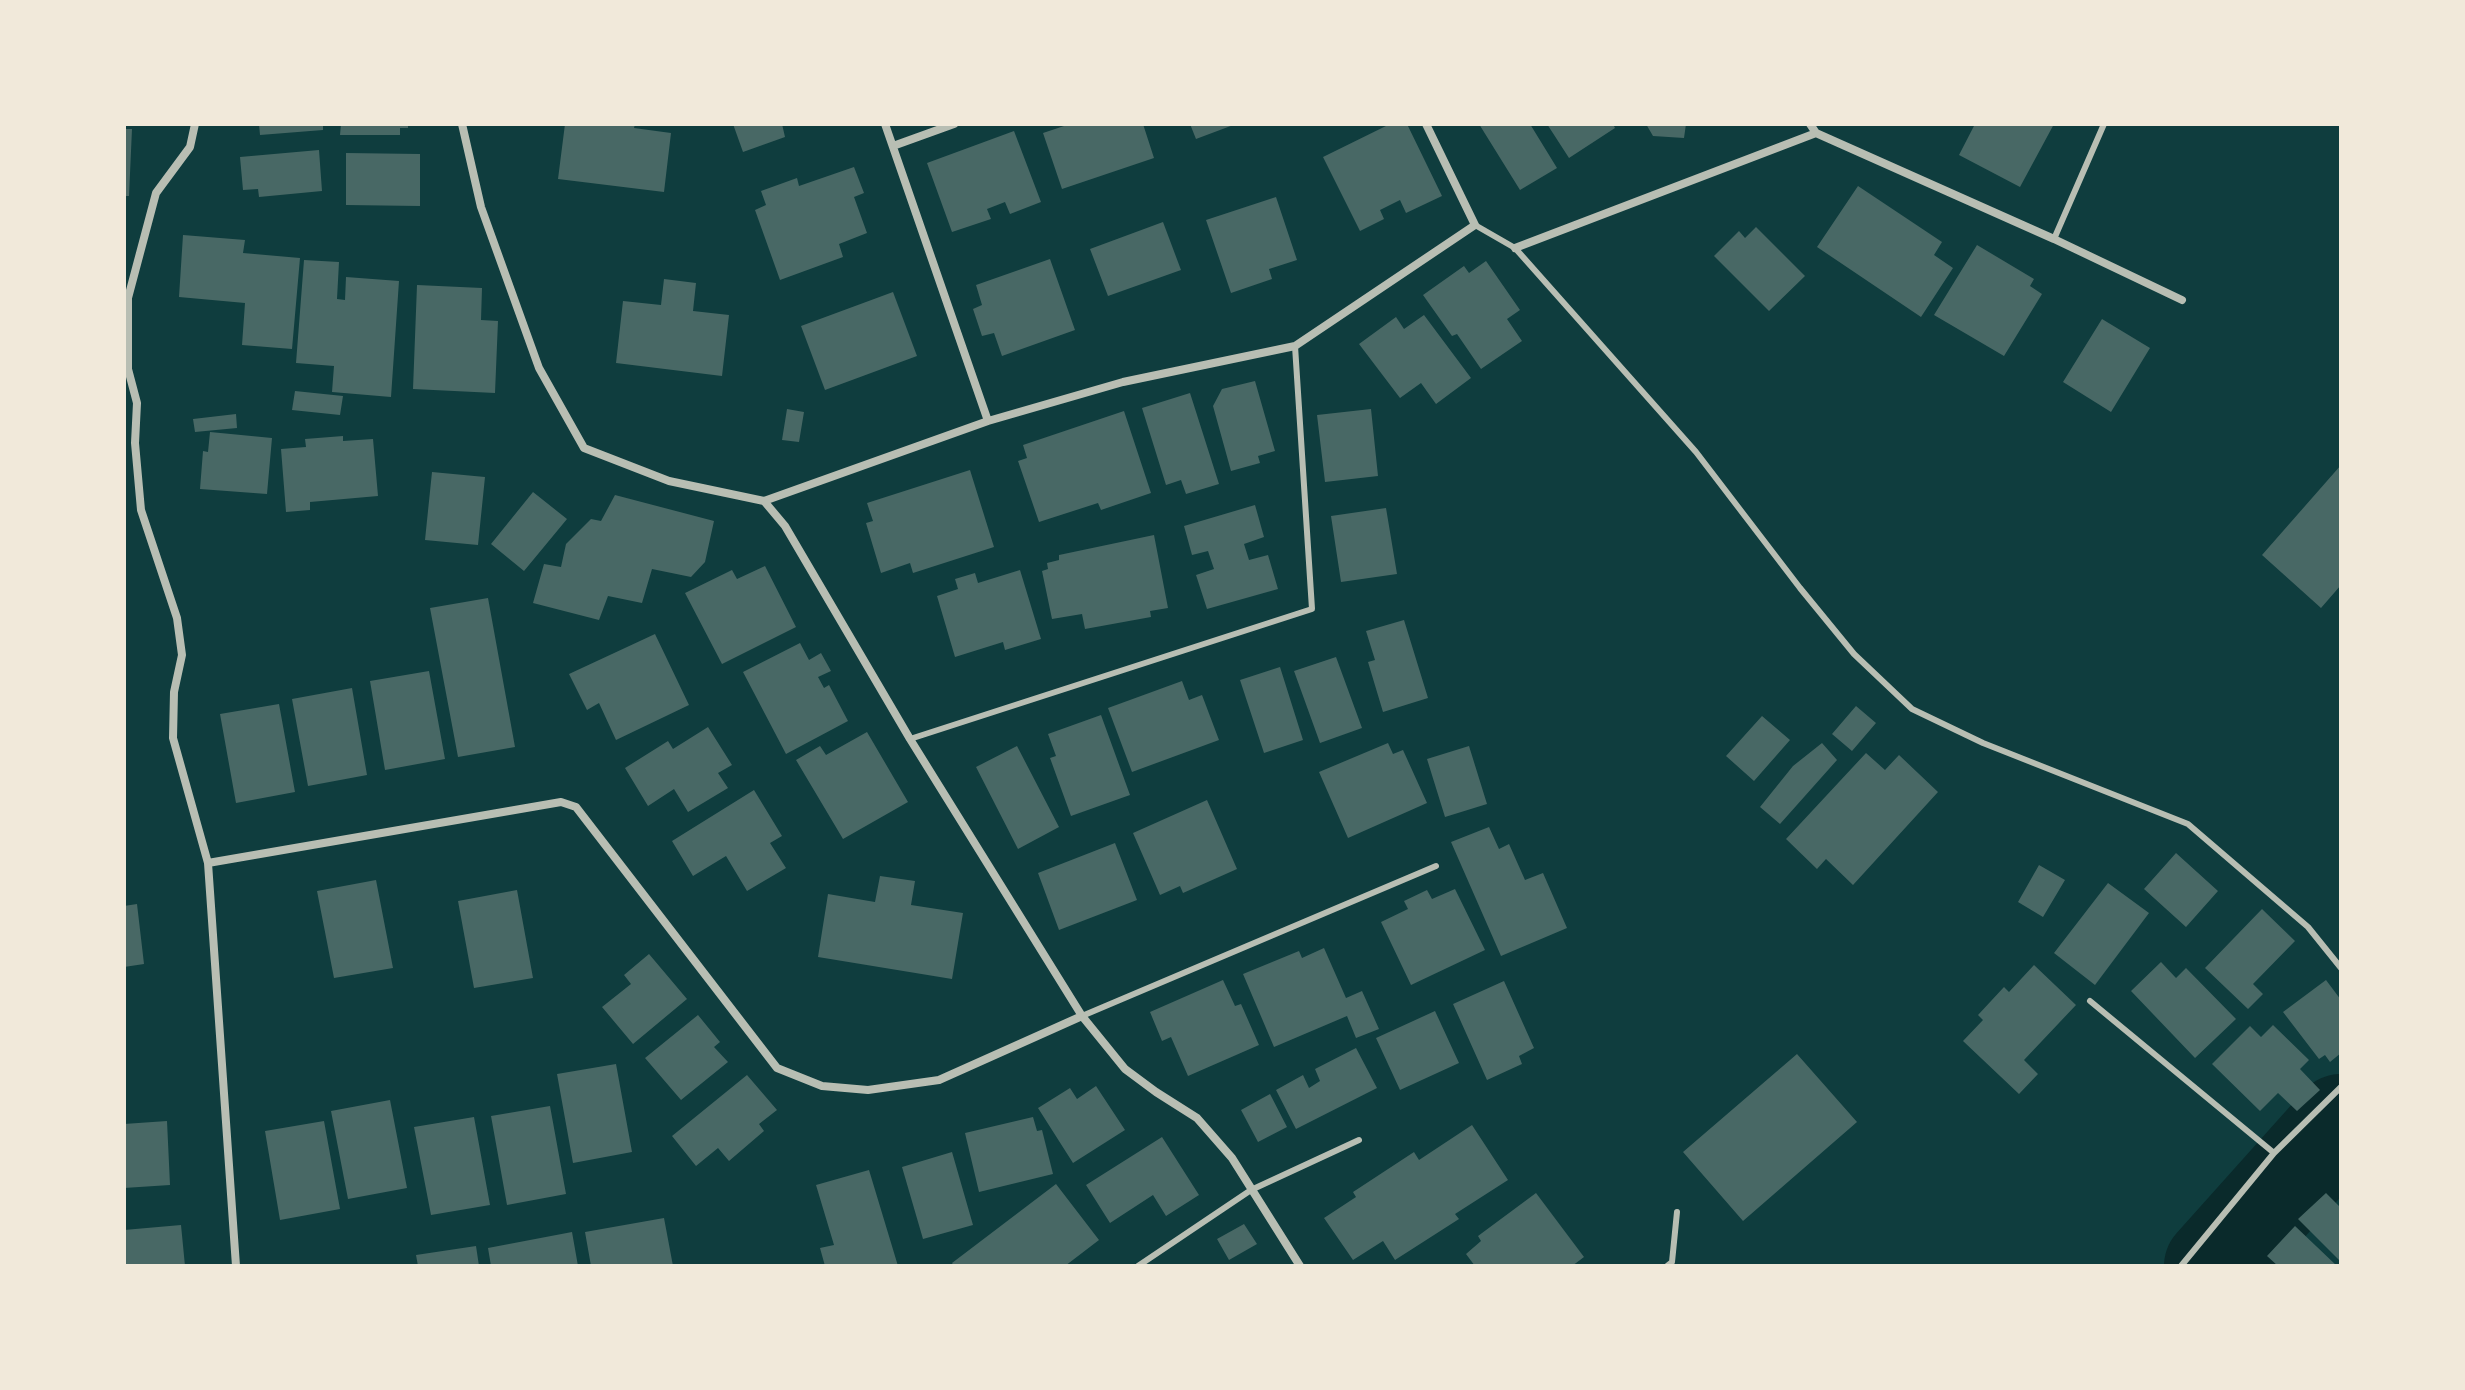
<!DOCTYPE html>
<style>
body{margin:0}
#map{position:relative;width:2465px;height:1390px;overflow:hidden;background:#0f3d3e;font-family:Jost,sans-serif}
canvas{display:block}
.frame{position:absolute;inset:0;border:126px solid #f1e9da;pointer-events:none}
</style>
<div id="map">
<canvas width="2465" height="1390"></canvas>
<div class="frame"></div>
</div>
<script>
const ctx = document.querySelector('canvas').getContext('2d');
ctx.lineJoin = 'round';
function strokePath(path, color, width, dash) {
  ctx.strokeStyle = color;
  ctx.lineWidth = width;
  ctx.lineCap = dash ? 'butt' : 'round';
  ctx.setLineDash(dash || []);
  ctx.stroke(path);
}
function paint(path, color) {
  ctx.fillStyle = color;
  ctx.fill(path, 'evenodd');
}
strokePath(new Path2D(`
 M2213,1266L2341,1123`), '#0a2a2b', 98);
paint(new Path2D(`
 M259,124H323V130L260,135Z
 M341,124H408V128H400V135H340Z
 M565,124H635L634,128L671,133L664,192L558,179Z
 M733,124H782L785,137L743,152Z
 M1070,124H1143L1154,158L1062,189L1043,133Z
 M1190,124H1236L1196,139Z
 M1390,124H1407L1442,196L1406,213L1400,200L1380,210L1384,219L1360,231L1323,157Z
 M1479,124H1530L1557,168L1520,190Z
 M1547,124H1613L1615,128L1569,158Z
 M1646,124H1686L1684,138L1653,136Z
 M1975,124H2054L2020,187L1959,155Z
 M124,129H132L129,196H124Z
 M1014,131L1041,202L1010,214L1005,202L987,209L991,219L952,232L927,163Z
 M319,150L322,191L259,197L258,189L243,190L240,157Z
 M346,153L420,154V206L346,205Z
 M854,167L864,193L854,197L867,233L839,244L843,257L780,280L755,210L766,205L761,191L797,178L799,186Z
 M1858,186L1942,242L1934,255L1953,268L1921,317L1817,247Z
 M1276,197L1297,260L1269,269L1272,279L1231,293L1206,220Z
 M1163,222L1181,270L1108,296L1090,249Z
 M1756,227L1805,276L1769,311L1714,256L1739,231L1745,238Z
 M183,235L245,240L243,253L300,258L292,349L242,345L245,303L179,297Z
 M1977,245L2034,279L2030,286L2042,294L2004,356L1934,315Z
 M1050,259L1075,330L1002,356L994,333L982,336L973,309L982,305L976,285Z
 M304,260L339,262L337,299L345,300L346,277L399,281L391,397L332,392L334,366L296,363Z
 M1486,261L1520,310L1507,319L1522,341L1481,369L1457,334L1452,336L1423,295L1464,266L1469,273Z
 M664,279L696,283L693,311L729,315L722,376L616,363L623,301L661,305Z
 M417,285L482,288L481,320L498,321L495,393L413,389Z
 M893,292L917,356L825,390L801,326Z
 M1424,315L1471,378L1436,404L1421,383L1400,398L1359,344L1396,317L1404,329Z
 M2102,319L2150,348L2111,412L2063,382Z
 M1255,381L1275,451L1258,456L1260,463L1231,471L1213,406L1222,389Z
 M295,391L343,396L340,415L292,410Z
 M1190,393L1219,484L1186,494L1181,480L1166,485L1142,408Z
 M787,409L804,412L799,442L782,440Z
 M1371,409L1378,476L1325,482L1317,415Z
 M1124,411L1151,493L1101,510L1098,503L1039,522L1018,461L1027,458L1023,445Z
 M236,414L237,428L195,432L193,419Z
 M210,432L272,438L267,494L200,489L203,451L208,452Z
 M343,436V441L373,439L378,496L310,502V510L286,512L281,449L306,447L305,439Z
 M2341,465V585L2321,608L2262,555Z
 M970,470L994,547L913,573L910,563L881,573L866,523L873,521L867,503Z
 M432,472L485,477L478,545L425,540Z
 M533,492L567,519L524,571L491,544Z
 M615,495L714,521L705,562L691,577L652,569L642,603L608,596L599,620L533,603L544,564L561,567L566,544L591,519L601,521Z
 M1255,505L1264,537L1244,544L1249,560L1268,555L1278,589L1207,609L1196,575L1214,569L1208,551L1192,555L1184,526Z
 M1386,508L1397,574L1341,582L1331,516Z
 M1154,535L1168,608L1150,611L1151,617L1085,629L1082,614L1052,619L1042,571L1048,569L1047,563L1059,560V555Z
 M765,566L796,627L722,664L685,593L732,570L737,579Z
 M1020,570L1041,639L1005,650L1003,642L955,657L937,596L958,589L955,579L975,573L978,583Z
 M488,598L515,747L458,757L430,608Z
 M1404,620L1428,698L1383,712L1368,662L1375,660L1366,631Z
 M655,634L689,705L616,740L599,703L587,710L569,674Z
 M800,643L809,660L821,653L831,671L818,677L824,688L829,685L848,721L786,754L743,672Z
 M1336,657L1362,728L1320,743L1294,671Z
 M1280,667L1303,740L1264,753L1240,680Z
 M429,671L445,759L385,770L370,681Z
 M1182,681L1189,700L1202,695L1219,740L1132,772L1108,708Z
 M352,688L367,775L308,786L292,699Z
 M279,704L295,792L236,803L220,714Z
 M1856,706L1876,723L1852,751L1832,734Z
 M1101,715L1130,795L1071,816L1050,758L1056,756L1048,734Z
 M1762,716L1790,740L1754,781L1726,756Z
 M708,727L732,765L718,773L728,788L688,812L674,789L648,806L625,768L668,741L673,749Z
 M867,732L908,802L843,839L796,760L820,746L826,755Z
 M1388,743L1393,754L1403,750L1427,803L1348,838L1319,772Z
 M1822,743L1837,760L1780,824L1760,807L1793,766Z
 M1017,746L1059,827L1018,849L976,767Z
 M1469,746L1487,804L1445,817L1427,759Z
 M1866,753L1885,770L1899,755L1938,792L1853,885L1826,859L1817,869L1786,839Z
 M754,790L782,836L770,843L786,868L747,891L726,856L693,876L672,841Z
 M1207,800L1237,869L1183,893L1180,886L1160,895L1133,833Z
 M1489,827L1499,849L1509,844L1525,880L1543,873L1567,928L1501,956L1451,842Z
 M1115,843L1137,900L1059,930L1038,873Z
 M2176,853L2218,891L2186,927L2144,889Z
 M2039,865L2065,880L2043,917L2018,902Z
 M880,876L915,881L911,905L963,913L952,979L818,957L828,894L875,902Z
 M376,880L393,968L334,978L317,891Z
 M2108,883L2149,913L2095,985L2054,953Z
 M1455,889L1485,950L1411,985L1381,922L1408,909L1404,901L1427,890L1432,899Z
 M517,890L533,978L474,988L458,901Z
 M137,904L144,964L124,967V906Z
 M2262,909L2295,941L2253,984L2263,994L2248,1009L2205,968Z
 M1324,948L1346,998L1362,991L1379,1029L1356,1038L1347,1016L1274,1047L1243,974L1299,951L1302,958Z
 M649,954L687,999L633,1044L602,1007L631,984L624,975Z
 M2161,962L2176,978L2186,968L2236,1019L2195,1058L2131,991Z
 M2034,965L2076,1005L2024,1060L2038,1074L2019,1094L1963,1041L1983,1020L1978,1015L2004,987L2009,992Z
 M1223,980L1235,1006L1241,1004L1259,1045L1188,1076L1171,1037L1162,1041L1150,1012Z
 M2326,980L2341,1000V1053L2330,1062L2325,1055L2319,1059L2283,1012Z
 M1504,981L1534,1048L1519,1056L1522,1064L1487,1080L1453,1004Z
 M1435,1011L1459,1063L1400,1090L1376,1038Z
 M698,1015L720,1042L714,1047L728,1062L681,1100L645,1058Z
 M2273,1025L2309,1060L2300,1069L2320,1090L2297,1111L2278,1093L2260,1111L2212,1064L2250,1026L2261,1037Z
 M1356,1048L1377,1088L1296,1129L1276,1090L1303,1075L1309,1088L1320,1081L1315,1069Z
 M1797,1054L1857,1122L1743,1221L1683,1152Z
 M616,1064L632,1152L573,1163L557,1074Z
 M747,1075L777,1110L759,1124L764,1131L729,1161L718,1148L696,1166L672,1136Z
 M1096,1086L1125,1130L1073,1163L1038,1108L1070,1088L1077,1099Z
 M1270,1094L1287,1127L1258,1142L1241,1110Z
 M390,1100L407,1188L348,1199L331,1111Z
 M550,1106L566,1194L507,1205L491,1116Z
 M474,1117L490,1205L431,1215L414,1127Z
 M1033,1117L1037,1131L1042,1130L1053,1174L979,1192L965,1133Z
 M167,1121L170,1185L124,1188V1124Z
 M324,1121L340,1209L280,1220L265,1131Z
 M1472,1125L1508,1180L1455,1214L1459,1219L1395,1260L1383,1241L1353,1260L1324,1218L1356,1197L1353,1192L1414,1152L1419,1160Z
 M1162,1137L1199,1195L1166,1216L1153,1195L1110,1223L1086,1185Z
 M952,1152L973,1225L923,1239L902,1167Z
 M869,1170L898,1266H825L820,1248L834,1245L816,1185Z
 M1056,1184L1099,1240L1065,1266H954L952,1263Z
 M1536,1193L1584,1257L1572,1266H1475L1466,1254L1481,1241L1478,1236Z
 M2326,1193L2341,1208V1262L2298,1219Z
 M664,1218L673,1266H591L585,1232Z
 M1244,1224L1257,1244L1229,1260L1217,1239Z
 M181,1225L185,1266H124V1230Z
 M2295,1226L2337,1266H2278L2267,1256Z
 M572,1232L578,1266H491L488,1248Z
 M476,1246L479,1266H418L416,1255Z`), '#486865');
strokePath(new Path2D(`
 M1475,225L1515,248L1696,452L1800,588L1854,654L1912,709L1983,743L2188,824L2308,927L2341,968
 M2054,239L2104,124
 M910,739L1312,609L1295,346
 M2090,1001L2274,1153
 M1082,1016L1436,866
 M1138,1266L1251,1190L1359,1140
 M1667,1266L1672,1262L1677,1212
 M2181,1266L2274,1153L2341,1087`), '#b8beb3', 6);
strokePath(new Path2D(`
 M195,124L190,147L156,193L128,298V369L137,403L135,443L141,510L177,618L182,655L174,692L173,738L208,863L236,1266
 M462,124L481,207L539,368L584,448L669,481L764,501L988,421L1123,382L1295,346L1475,225L1426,124
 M885,124L988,421
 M1810,124L1816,133L2054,239L2182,300
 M893,146L954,124
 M1515,248L1816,133
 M764,501L785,526L910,739L1082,1016L1125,1069L1156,1092L1197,1118L1232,1158L1300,1266
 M208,863L561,802L576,807L777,1068L822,1086L868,1090L939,1080L1082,1016`), '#b8beb3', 8);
</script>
